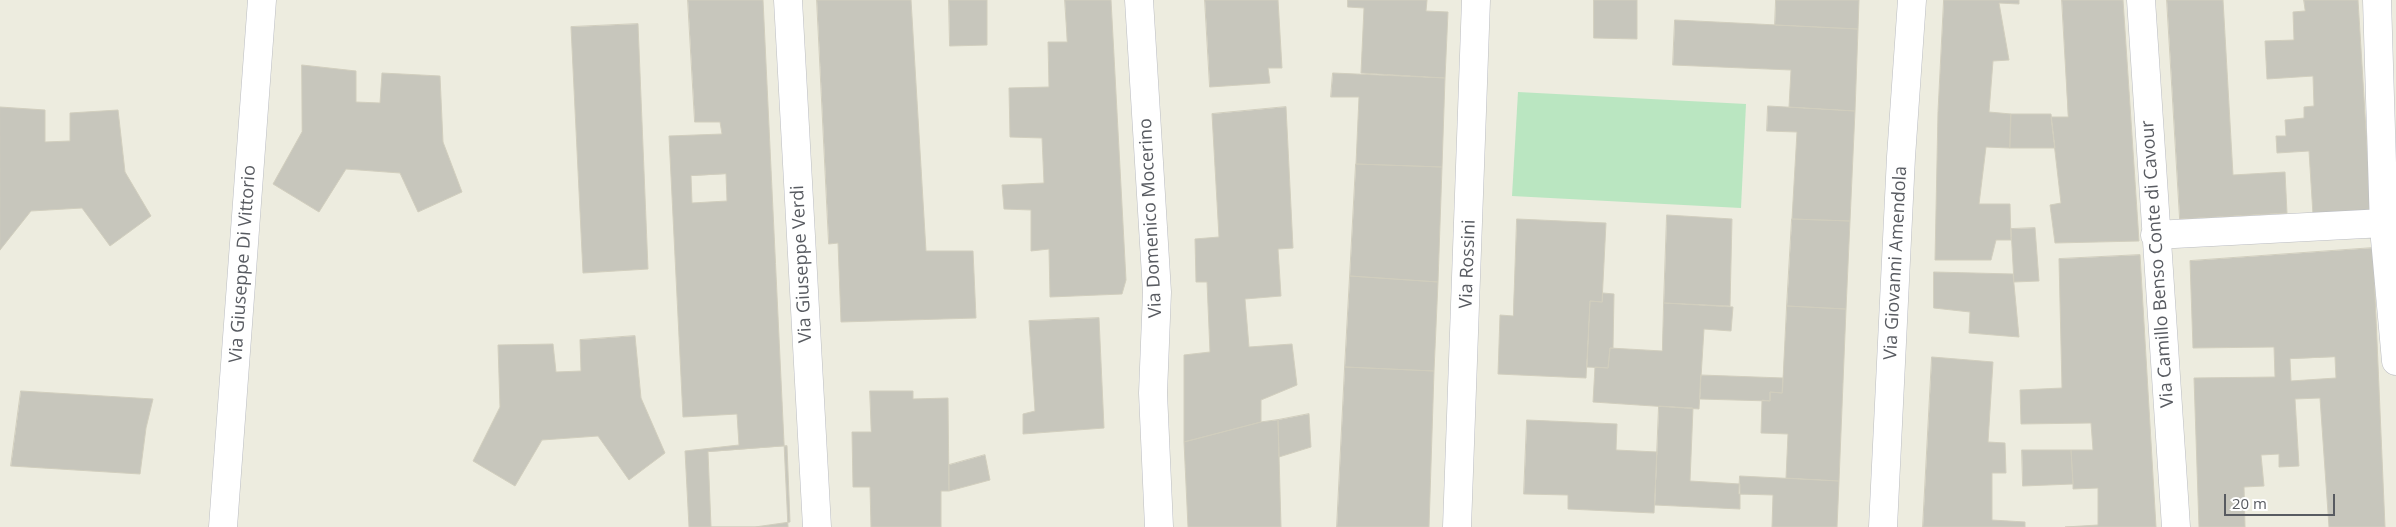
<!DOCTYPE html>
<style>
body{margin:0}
#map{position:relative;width:2396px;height:527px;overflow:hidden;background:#edecdf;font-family:"Open Sans",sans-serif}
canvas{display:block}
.scale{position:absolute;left:2224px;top:494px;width:111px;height:22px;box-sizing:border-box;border:2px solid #585b61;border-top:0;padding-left:6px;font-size:15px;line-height:18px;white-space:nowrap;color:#585b61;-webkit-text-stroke:4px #fff;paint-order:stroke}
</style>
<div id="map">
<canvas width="2396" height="527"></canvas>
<div class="scale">20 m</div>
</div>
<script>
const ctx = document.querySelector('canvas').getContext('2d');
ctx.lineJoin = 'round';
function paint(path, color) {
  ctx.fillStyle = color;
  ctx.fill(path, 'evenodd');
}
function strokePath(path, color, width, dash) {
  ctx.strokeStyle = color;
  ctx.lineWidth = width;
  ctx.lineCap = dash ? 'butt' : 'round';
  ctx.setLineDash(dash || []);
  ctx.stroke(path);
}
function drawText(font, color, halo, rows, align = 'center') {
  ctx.font = font + ' "Open Sans",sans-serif';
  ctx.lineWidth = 4;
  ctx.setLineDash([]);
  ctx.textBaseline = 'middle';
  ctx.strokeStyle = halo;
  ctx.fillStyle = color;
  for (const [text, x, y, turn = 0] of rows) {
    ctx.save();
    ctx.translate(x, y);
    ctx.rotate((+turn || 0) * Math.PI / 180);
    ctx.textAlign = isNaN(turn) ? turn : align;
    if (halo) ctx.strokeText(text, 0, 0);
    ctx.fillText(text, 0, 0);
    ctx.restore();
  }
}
paint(new Path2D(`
 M1518,92L1746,104L1741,208L1512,196Z`), '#bae6c1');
const building = new Path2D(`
 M688,0H763L788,527H689L685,451L739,445L737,414L683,417L669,136L722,134L720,122H695ZM726,174L727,201L692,203L691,176Z
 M817,0H911L926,251H973L976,318L841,322L838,243L829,244Z
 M949,0H987V45L950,46Z
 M1065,0H1111L1126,280L1122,294L1050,297L1049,249L1031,251V210L1004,209L1002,185L1044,183L1042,138L1010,137L1009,88L1049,87L1048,42H1067Z
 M1205,0H1278L1282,68H1268L1270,83L1210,87Z
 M1348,0H1427L1426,11L1448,12L1445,78L1361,73L1364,8L1348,7Z
 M1594,0H1637V39L1594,38Z
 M1776,0H1859L1858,29L1775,25Z
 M1944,0H2019V4L1999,3L2009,60L1993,61L1989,112L2011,114L2010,148L1986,147L1979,204H2010L2011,240H1996L1991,260H1935L1938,112Z
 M2062,0H2123L2139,241L2055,243L2050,205L2061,203L2051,117H2068Z
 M2167,0H2223L2233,175L2285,172L2287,213L2180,219Z
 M2304,0H2358L2371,212L2313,215L2309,151L2277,153L2276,136H2286L2285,120L2304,118V107L2314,106L2313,76L2267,79L2265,41L2294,40L2293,12L2305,11Z
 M1675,20L1858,29L1855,111L1789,107L1791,70L1673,65Z
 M638,24L648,269L583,273L571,27Z
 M302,65L356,71V102L380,103L382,73L440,76L443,142L462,192L418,212L400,173L346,169L319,212L273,184L302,132Z
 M1333,73L1445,78L1442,167L1356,164L1359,97H1331Z
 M1768,106L1855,111L1850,221L1792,219L1797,132L1767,131Z
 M0,107L45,110V142L70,141V113L118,110L125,172L151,216L110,246L82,208L31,211L0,250Z
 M1286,107L1293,248L1278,249L1281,296L1245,299L1249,347L1292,344L1297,385L1261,400V422L1184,442V355L1210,352L1207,282H1196L1195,239L1219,237L1212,114Z
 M2011,114H2051L2055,148H2010Z
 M1356,164L1442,167L1438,282L1350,276Z
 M1667,215L1732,219L1730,306L1664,303Z
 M1517,219L1606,223L1602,302L1590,301L1586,378L1498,374L1500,315L1513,316Z
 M1792,219L1850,221L1846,309L1787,306Z
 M2035,228L2039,281L2014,282L2011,229Z
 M2373,248L2385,527H2329L2320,398L2295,399L2299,466L2279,467V454L2261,455L2264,486L2244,487L2245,527H2199L2194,378L2275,377L2274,347L2193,348L2190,261ZM2335,357L2336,378L2291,381L2290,359Z
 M2140,255L2156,527H2065L2098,525V488L2073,489V484L2071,450H2093L2091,423L2021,424L2020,390L2062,388L2059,259Z
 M1934,272L2013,274L2019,337L1969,333L1970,312L1934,308Z
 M1350,276L1438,282L1434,371L1345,367Z
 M1603,293L1614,294L1613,348H1610L1608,368L1587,367L1590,301L1602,302Z
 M1664,303L1733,307L1731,331L1704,329L1699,409L1593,402L1595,367L1608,368L1610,348L1662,351Z
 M1787,306L1846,309L1839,481L1786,478L1788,434L1761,433L1762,400L1770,401V392L1782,393Z
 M1099,318L1104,428L1023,434V414L1035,411L1029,321Z
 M635,336L641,398L665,453L629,480L598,436L542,440L515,486L473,461L500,407L498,345L553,344L556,372L581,371L580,340Z
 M1932,357L1993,362L1988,442L2005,443L2006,473H1992V520L2025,522V527H1923Z
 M1345,367L1434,371L1429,527H1337Z
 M1701,375L1783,378L1782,393L1770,392V401L1700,399Z
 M21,391L153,399L146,428L140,474L11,466Z
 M870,391H913V399L948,398L949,491H941V527H871L870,487H853L852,432H871Z
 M1659,406L1693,408L1690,481L1740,484V509L1655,505Z
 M1309,414L1311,447L1279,457L1278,420Z
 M1278,420L1281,527H1188L1184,442L1261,422Z
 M1527,420L1617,424L1616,450L1657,452L1654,513L1568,509V495L1524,494Z
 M787,446L790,522L755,527H711L708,452Z
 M2022,450H2071L2073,484L2023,486Z
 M985,455L990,480L949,491V465Z
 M1740,476L1839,481L1837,527H1772L1773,495L1739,494Z`);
paint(building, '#c7c6bc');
strokePath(building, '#d1cebe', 1);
const minor = new Path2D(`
 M788,0L817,527
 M1139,0L1157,292L1153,393L1159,527
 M2141,0L2176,527
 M2377,0L2384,228L2396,361
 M2155,235L2384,223
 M223,527L262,0
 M1457,527L1476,0
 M1883,527L1901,157L1912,0`);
strokePath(minor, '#babcc2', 29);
strokePath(minor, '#fff', 28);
drawText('18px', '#585b61', '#fff', [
 ["Via Domenico Mocerino",1151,218,-93],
 ["Via Giovanni Amendola",1896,263,-87],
 ["Via Giuseppe Di Vittorio",243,264,-86],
 ["Via Giuseppe Verdi",802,264,-93],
 ["Via Rossini",1468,264,-88],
 ["Via Camillo Benso Conte di Cavour",2158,264,-94]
]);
</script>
